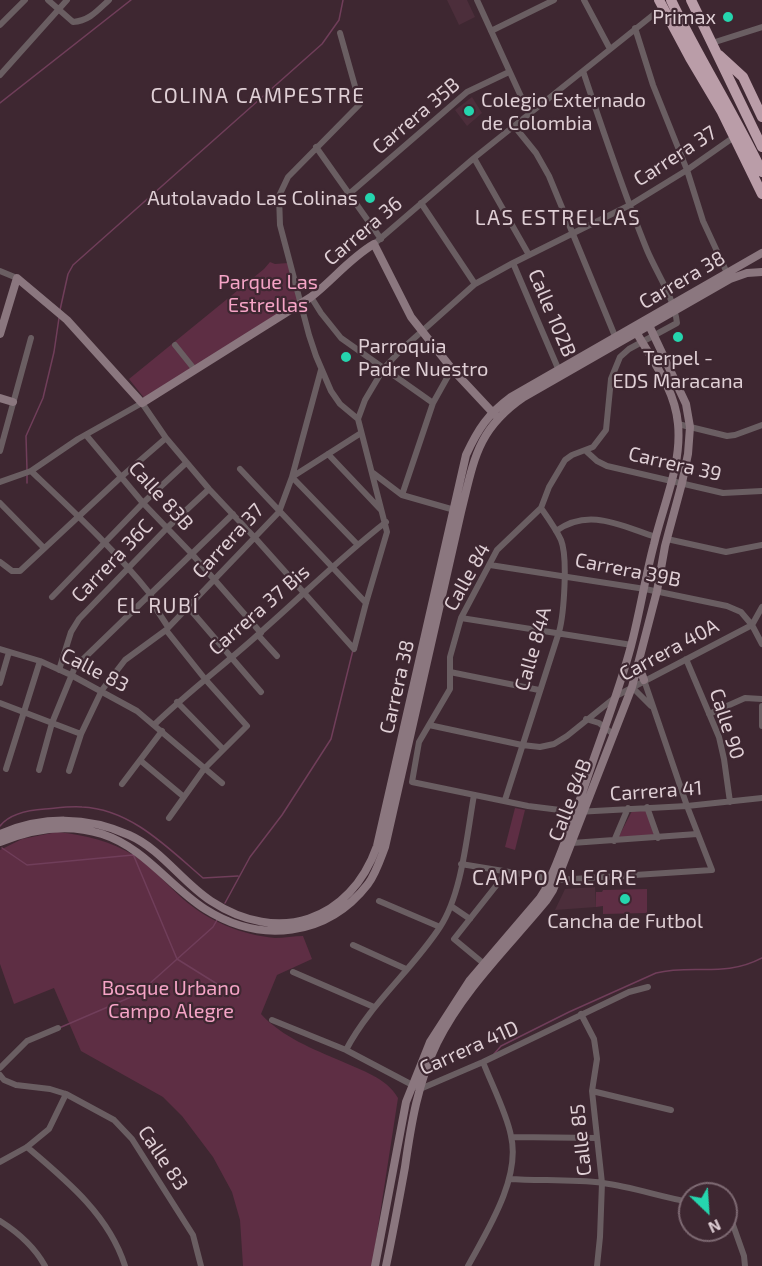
<!DOCTYPE html>
<meta charset="utf-8">
<style>
body{margin:0}
#map{position:relative;width:762px;height:1266px;overflow:hidden;background:#3e2731;font-family:"Exo 2",sans-serif}
canvas{display:block}
.north{position:absolute;left:678px;top:1182px;width:60px;height:60px;box-sizing:border-box;background:#3e2731;border:2px solid #7e6a73;border-radius:50%;rotate:155deg;font-size:16px;font-weight:700;line-height:24px;text-align:center;color:#dfcfd5}
.north::after{content:'';display:block;margin:auto;width:21px;height:27px;background:#25d5ae;clip-path:polygon(50% 0,100% 100%,50% 72%,0 100%)}
</style>
<div id="map">
<canvas width="762" height="1266"></canvas>
<div class="north">N</div>
</div>
<script>
const ctx = document.querySelector('canvas').getContext('2d');
ctx.lineJoin = 'round';
function paint(path, color) {
  ctx.fillStyle = color;
  ctx.fill(path, 'evenodd');
}
function strokePath(path, color, width, dash) {
  ctx.strokeStyle = color;
  ctx.lineWidth = width;
  ctx.lineCap = dash ? 'butt' : 'round';
  ctx.setLineDash(dash || []);
  ctx.stroke(path);
}
function drawText(font, color, halo, rows, align = 'center') {
  ctx.font = font + ' "Exo 2",sans-serif';
  ctx.lineWidth = 4.5;
  ctx.setLineDash([]);
  ctx.textBaseline = 'middle';
  ctx.strokeStyle = halo;
  ctx.fillStyle = color;
  for (const [text, x, y, turn = 0] of rows) {
    ctx.save();
    ctx.translate(x, y);
    ctx.rotate((+turn || 0) * Math.PI / 180);
    ctx.textAlign = isNaN(turn) ? turn : align;
    if (halo) ctx.strokeText(text, 0, 0);
    ctx.fillText(text, 0, 0);
    ctx.restore();
  }
}
paint(new Path2D(`
 M447,0H467L475,17L459,25Z
 M472,97L482,113L467,126L455,110Z
 M595,887L596,907L555,910L565,889Z`), '#4c2e3b');
paint(new Path2D(`
 M270,262L275,264L288,263L298,301L145,399L129,379L264,269Z
 M515,808L525,810L515,850L505,847Z
 M647,810L654,835L618,838L632,811Z
 M57,832C86,835 110,841 135,856C153,867 167,885 183,899C208,921 242,935 275,938C284,938 294,936 303,936L312,959L277,975L261,1014C282,1037 313,1049 341,1061C362,1071 386,1077 398,1098L372,1266H243L240,1220L232,1192L213,1157L182,1116L163,1097L81,1051L54,988L14,1004L0,964V850L22,839Z
 M647,889V913L603,914V906L596,907V892H602L603,890Z`), '#5e2e44');
strokePath(new Path2D(`
 M0,103L131,0
 M60,310L68,274L73,265L322,44L339,20L343,0
 M27,470L26,436L43,398L54,352L59,318
 M27,483V474
 M0,826C10,813 29,810 45,809C57,808 70,806 82,807C131,809 168,848 203,878L238,876
 M2,848L27,865L133,855
 M133,854L177,959L238,997
 M225,903L250,857L282,815L331,739L353,650
 M59,1028L138,994L213,927L217,920
 M494,1054L501,1046L569,1012L656,973C694,964 724,978 762,958`), '#703e5a', 1.5);
strokePath(new Path2D(`
 M48,0L73,22C89,21 97,11 109,0
 M477,0L529,114
 M584,0L610,49
 M0,25L25,0
 M635,28L653,85L687,170L703,221L728,275
 M491,31L554,0
 M340,33L360,104L288,177L279,196L280,225L309,335L316,356L331,391L340,404L358,419
 M712,43L762,27
 M583,71C603,131 623,191 647,250C657,274 674,297 677,323L629,349L620,357L611,379L606,430L593,447L572,455L565,460L549,487L541,508L497,550L461,618L450,657V689L419,742L412,782L528,806L576,812L687,806L762,798
 M0,75L67,0
 M515,127L536,153L549,176L617,341
 M316,147L381,239
 M474,158L529,255
 M349,194L467,92L509,72
 M421,203L475,284
 M374,244L474,158L663,7
 M513,263L560,373
 M0,271L17,278
 M311,297L321,313L341,338L433,403
 M175,345L195,370
 M321,370L292,477L357,544
 M678,424L727,436L735,435L762,425
 M86,435L143,503L192,554L261,633
 M0,451L31,338
 M586,451L597,461L607,466L723,493L762,491
 M328,454L381,510
 M240,469L366,603
 M31,471C73,511 115,550 151,595
 M373,473L402,495L458,511
 M0,482L31,471L78,439L142,403L166,438L209,489L256,539L354,649
 M402,495L433,403L452,369
 M0,503L44,548
 M556,531C589,507 621,526 656,537
 M667,539L726,552L762,545
 M0,562L12,571H20L121,477L166,438
 M490,565L645,589L727,606L741,612L752,625L762,644
 M52,597L143,503L186,463
 M149,598L168,627
 M188,607L261,692
 M461,618L632,645
 M166,630L205,679L247,726L204,769L169,818
 M258,635L277,656
 M0,649L40,661L71,675L137,711L222,783
 M354,649L366,603L387,532L358,419L365,400L384,368L402,349L475,284L513,263L630,205L687,170L734,137
 M686,659L719,737L724,759L730,802
 M59,670L71,632L79,619L167,528L209,489
 M450,672L539,690
 M0,683L9,652
 M632,687L651,706
 M177,702L223,749
 M0,703L81,734
 M762,706V726
 M709,714L745,698L762,699
 M586,719L599,723L613,734
 M155,724C189,691 227,663 262,631C303,595 342,556 386,522
 M429,725L522,745L540,747L554,744L567,736L618,695L752,625L762,607
 M141,761L184,797
 M6,769L40,661
 M39,770L52,723L75,667L233,514
 M69,771L81,734L102,690L125,660L166,630L279,512L292,477L361,433
 M122,784L162,731
 M505,800L559,632C564,614 568,557 561,540C556,529 548,518 541,508
 M647,807L658,838
 M614,841L628,808
 M572,843L697,834
 M461,864L558,880L712,870L687,806L644,680
 M379,901L440,927
 M451,906L470,919
 M353,945L406,969
 M483,963L454,939L507,872
 M293,972L374,1007
 M581,1014L594,1039L597,1059L592,1091L602,1183L600,1237L597,1266
 M272,1020L346,1050L420,1089L483,1062L629,992L648,987
 M346,1050C370,1004 412,970 440,927C462,894 467,834 474,795
 M0,1068L27,1041L58,1028
 M0,1075L4,1080L16,1085L50,1089L66,1094L114,1120L132,1139L193,1235L201,1266
 M592,1091L671,1110
 M512,1137L597,1138
 M27,1147C66,1180 109,1215 125,1266
 M0,1162L27,1147L49,1129L66,1094
 M509,1179C540,1181 572,1179 603,1183C633,1187 661,1197 690,1202
 M726,1205L744,1256L745,1266
 M0,1221C19,1233 34,1246 45,1266
 M468,1266C487,1231 521,1178 511,1136C507,1114 491,1083 483,1062`), '#6a5e62', 6);
strokePath(new Path2D(`
 M0,334L17,278L67,320L142,403L311,297C333,280 350,258 374,244L411,317L452,369L495,415
 M0,398L13,402
 M638,664L644,680
 M0,834C42,816 87,816 129,835C161,849 182,882 211,901C278,945 350,922 377,846L466,455C478,429 488,414 511,397L762,253
 M0,842C32,829 68,823 102,834C145,848 168,885 205,909C260,944 327,937 368,884C376,873 380,860 385,847L461,512C474,460 477,429 524,397L730,279L747,273L762,272
 M375,1266L406,1102L430,1042L470,980L540,898L545,890C565,847 579,802 594,758C607,721 621,684 631,646C640,612 645,578 654,544C663,505 682,465 678,424C675,389 652,360 635,330
 M386,1266C393,1233 399,1200 405,1167C411,1124 418,1082 437,1043C463,990 509,946 546,901L553,890L632,687L657,591L665,546L682,483L688,454L690,427L686,404L648,323`), '#8b777f', 8);
strokePath(new Path2D(`
 M659,0L690,58L722,112L762,194
 M671,0C699,59 734,113 762,172
 M691,0L762,147
 M719,55L743,77L762,117`), '#ba9da8', 10);
for (const [x, y, r, color] of [
 [728,17,6,"#25d5ae"],
 [469,111,6,"#25d5ae"],
 [370,198,6,"#25d5ae"],
 [678,337,6,"#25d5ae"],
 [346,357,6,"#25d5ae"],
 [625,899,6,"#25d5ae"]
]) {
  const dot = new Path2D();
  dot.arc(x, y, r, 0, 2 * Math.PI);
  ctx.fillStyle = color;
  ctx.fill(dot);
  strokePath(dot, '#3e2731', 2);
}
drawText('20px', '#dfcfd5', '#3e2731', [
 ["Primax",716,17],
 ["Colegio Externado",481,100,"left"],
 ["de Colombia",481,123,"left"],
 ["Autolavado Las Colinas",358,198],
 ["Parroquia",358,346,"left"],
 ["Padre Nuestro",358,369,"left"],
 ["Terpel -",678,358,"center"],
 ["EDS Maracana",678,381,"center"],
 ["Cancha de Futbol",625,921,"center"]
], 'right');
drawText('20px', '#dfcfd5', '#3e2731', [
 ["Carrera 35B",416,116,-40],
 ["Carrera 37",675,156,-33],
 ["Carrera 36",363,231,-40],
 ["Carrera 38",682,280,-30],
 ["Calle 102B",552,313,67],
 ["Carrera 39",675,464,13],
 ["Calle 83B",161,496,48],
 ["Carrera 37",228,541,-47],
 ["Carrera 36C",112,561,-46],
 ["Carrera 39B",628,570,11],
 ["Calle 84",467,577,-61],
 ["Carrera 37 Bis",259,610,-41],
 ["Calle 84A",533,649,-74],
 ["Carrera 40A",669,650,-28],
 ["Calle 83",95,670,27],
 ["Carrera 38",397,687,-77],
 ["Calle 90",727,724,72],
 ["Carrera 41",656,791,-4],
 ["Calle 84B",570,800,-69],
 ["Carrera 41D",469,1048,-24],
 ["Calle 85",581,1140,-96],
 ["Calle 83",163,1158,56]
]);
drawText('20px', '#f5a4c6', '#3e2731', [
 ["Parque Las",268,282],
 ["Estrellas",268,305],
 ["Bosque Urbano",171,988],
 ["Campo Alegre",171,1011]
]);
ctx.letterSpacing = '1.5px';
drawText('21px', '#dfcfd5', '#3e2731', [
 ["COLINA CAMPESTRE",258,96],
 ["LAS ESTRELLAS",558,218],
 ["EL RUBÍ",158,606],
 ["CAMPO ALEGRE",555,878]
]);
ctx.letterSpacing = '0px';
</script>
